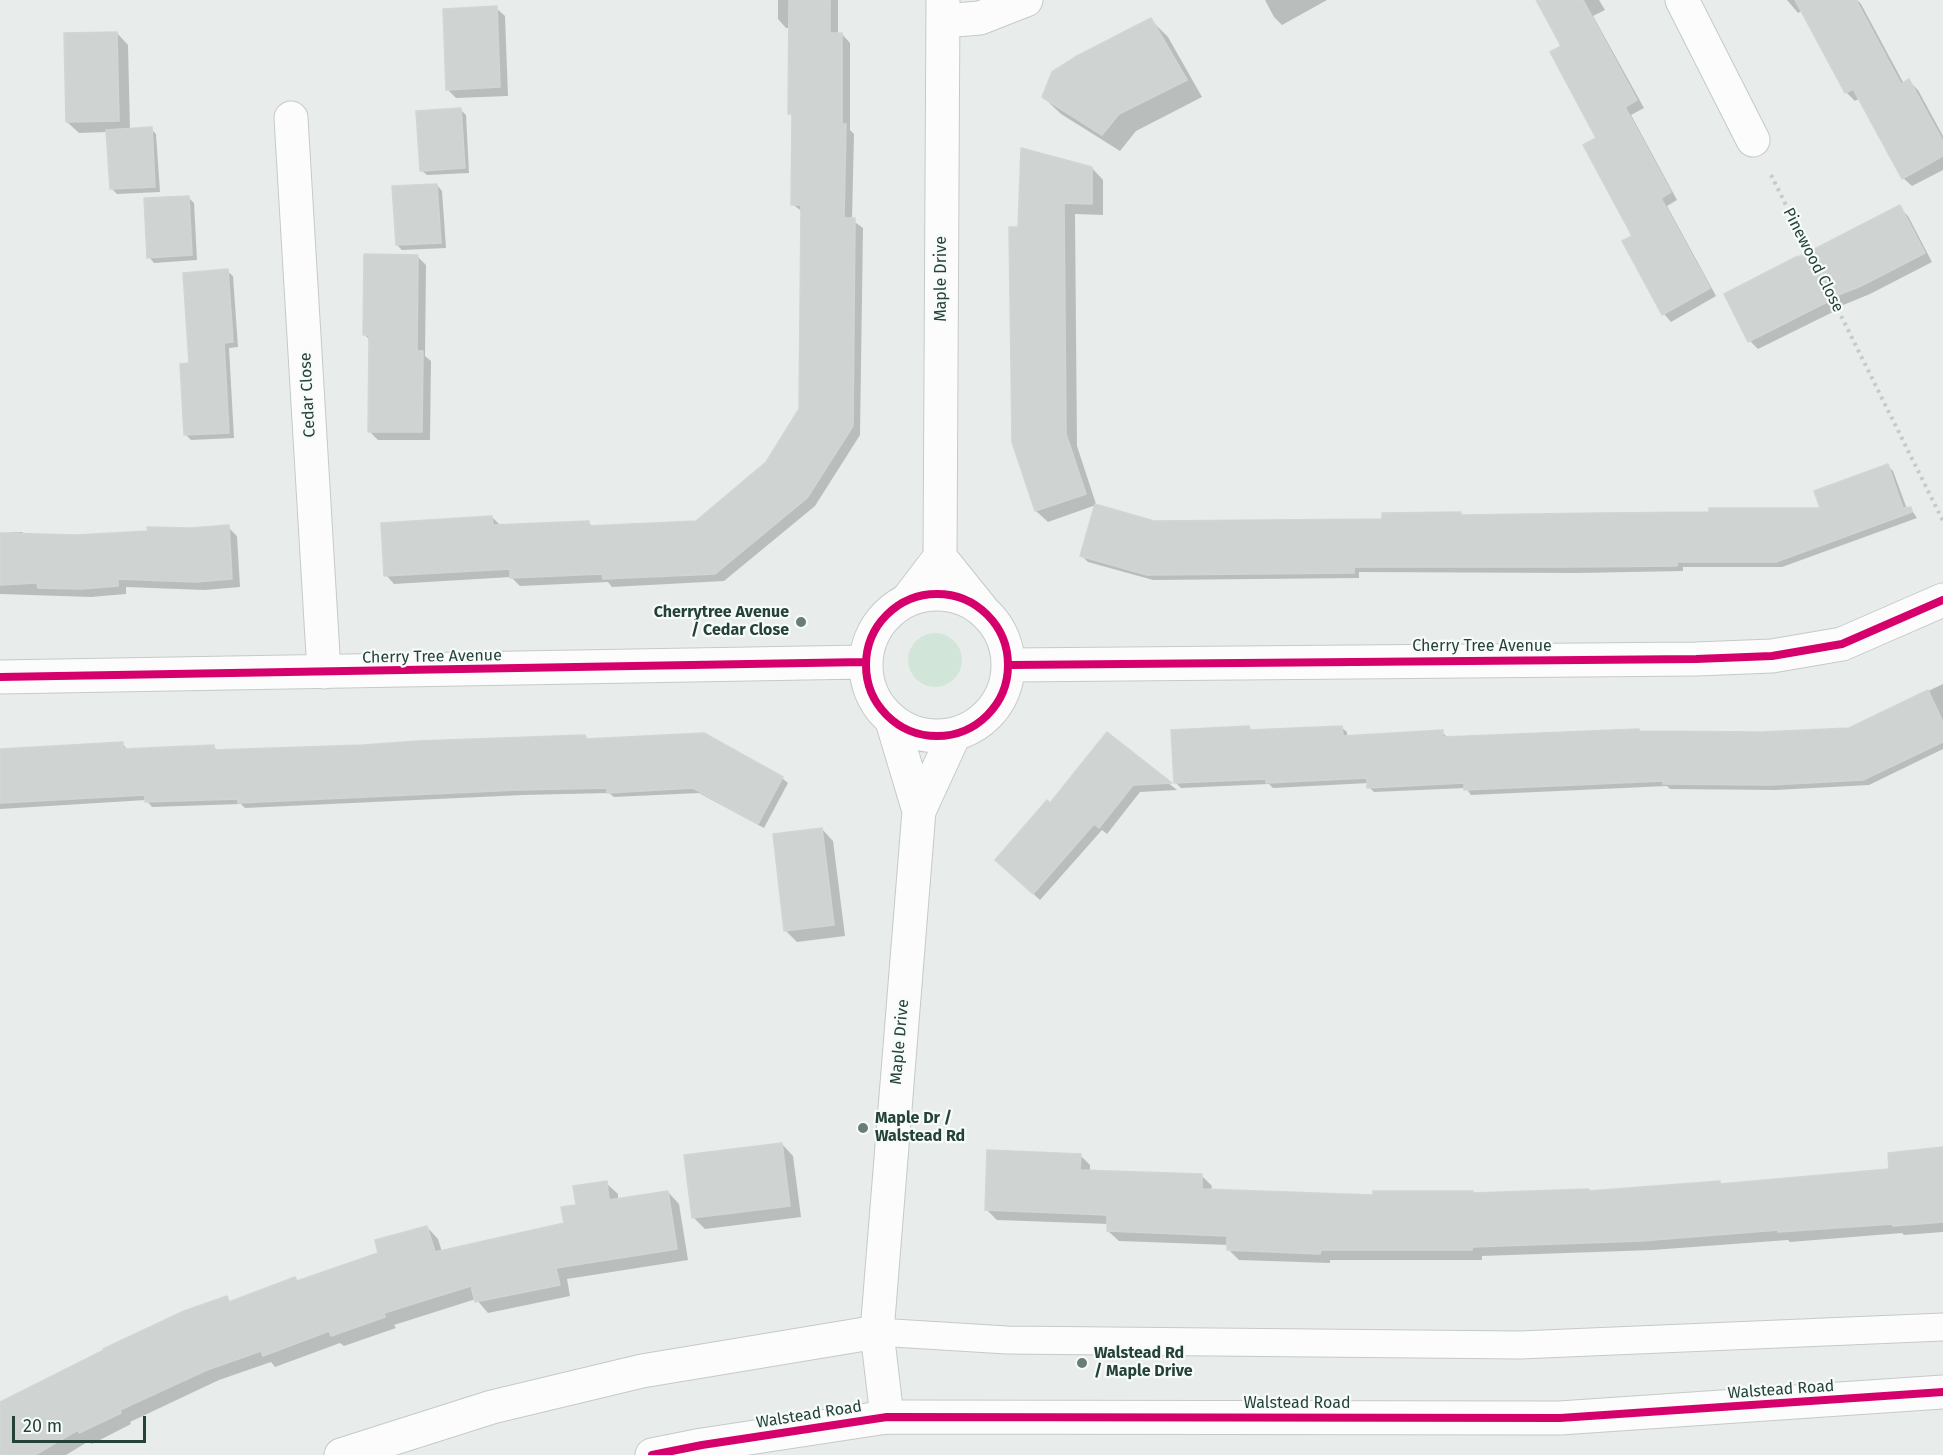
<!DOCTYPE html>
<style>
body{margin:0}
#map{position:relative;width:1943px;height:1455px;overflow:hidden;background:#e8edeb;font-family:"Fira Sans",sans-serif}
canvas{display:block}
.scale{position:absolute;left:12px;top:1416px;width:134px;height:27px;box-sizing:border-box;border:3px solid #24423a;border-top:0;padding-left:8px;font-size:18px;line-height:21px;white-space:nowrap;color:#24423a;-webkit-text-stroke:4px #f7fbf9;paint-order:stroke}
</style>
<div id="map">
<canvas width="1943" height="1455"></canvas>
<div class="scale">20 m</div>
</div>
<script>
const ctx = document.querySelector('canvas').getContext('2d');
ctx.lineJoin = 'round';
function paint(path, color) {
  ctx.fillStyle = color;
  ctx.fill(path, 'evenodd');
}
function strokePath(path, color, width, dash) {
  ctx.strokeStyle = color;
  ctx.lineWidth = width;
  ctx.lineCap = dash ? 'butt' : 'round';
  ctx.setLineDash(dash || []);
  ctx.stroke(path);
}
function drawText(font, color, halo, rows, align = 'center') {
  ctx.font = font + ' "Fira Sans",sans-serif';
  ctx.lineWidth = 4.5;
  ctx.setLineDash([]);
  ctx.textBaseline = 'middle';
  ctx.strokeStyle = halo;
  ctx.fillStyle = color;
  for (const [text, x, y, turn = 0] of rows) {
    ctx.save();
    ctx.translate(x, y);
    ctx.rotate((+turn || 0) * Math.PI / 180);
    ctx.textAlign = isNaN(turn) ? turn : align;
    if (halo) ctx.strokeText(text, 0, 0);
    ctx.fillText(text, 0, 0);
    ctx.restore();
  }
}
paint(new Path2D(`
 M908 660a27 27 0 1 1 54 0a27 27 0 1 1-54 0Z`), '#d1e6d8');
paint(new Path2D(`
 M778,0H838V34H842L850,43V130L854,134L852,220L863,228L860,435L815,506L724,581L612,587L608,582L520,586L511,577L394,584L386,575L492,517L501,526L588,522L593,527L696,522L767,463L801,410L803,212L792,204L793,117L789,113L790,28H786L778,19Z
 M1265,0H1327L1282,25L1274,17Z
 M1537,0H1599L1605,10L1593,16L1644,108L1631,115L1677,200L1667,206L1716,296L1671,322L1664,314L1624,242L1634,236L1563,47Z
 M1787,0H1857L1861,4L1904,84L1909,81L1918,90L1943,136V170L1912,186L1903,178L1860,98L1855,101L1846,92L1802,11L1798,13Z
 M496,8L505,16L508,96L456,98L448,90Z
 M1151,20L1168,37L1202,97L1136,131L1120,151L1061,114L1043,97Z
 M117,33L128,45L130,130L151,129L156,134L160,192L117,194L112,189L107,132L79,133L67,122Z
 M461,110L466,115L469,173L427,175L421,170Z
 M1092,168L1103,180V215L1075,214L1077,446L1097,507L1153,523L1384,521L1460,514L1463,516L1599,515L1822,510L1887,465L1893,471L1907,509H1911L1917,518L1782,567H1683V571L1577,573L1359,572V578L1153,580L1088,562L1082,556L1096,505L1048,522L1036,511L1020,229Z
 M437,185L442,191L446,248L402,250L397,245Z
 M189,198L194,203L197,260L154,263L149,257Z
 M1899,207L1908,216L1932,262L1870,294L1836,308L1837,310L1758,349L1750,341Z
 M417,256L426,265L425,356L431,361L430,440H378L369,431L371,341L364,334Z
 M227,271L233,276L238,347L229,348L234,438L191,440L185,434L190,365Z
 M228,527L237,536L240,587L204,590L126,587V594L91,597L0,594V533L22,532L26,535L77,536Z
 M1943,684V749L1869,785L1776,790L1670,789L1667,786L1471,795L1466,788L1374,792L1369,787V783L1273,788L1269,784L1181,788L1175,782L1249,727L1253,732L1341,727L1347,732V737L1442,732L1448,738L1638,730L1641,732L1763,733L1849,729Z
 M1107,734L1177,790L1140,792L1107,834L1102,830L1040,900L1004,867Z
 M585,736L589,741L782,778L788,783L764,828L699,793L614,797L609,793L523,795L245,808L241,804L152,807L146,800L0,809V750L122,743L128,751L213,746L218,751Z
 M822,829L833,841L845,936L797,942L785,930Z
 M782,1144L793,1156L801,1217L705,1229L693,1217Z
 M1943,1149V1232L1904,1235L1902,1233L1790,1242L1788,1240L1652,1250L1482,1256V1260H1330V1263L1239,1260L1229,1250V1245L1119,1241L1108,1231L1109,1224L997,1220L987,1210L1080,1155L1090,1165V1172L1202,1176L1212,1186L1211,1191L1374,1197L1472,1192L1475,1194L1589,1190L1591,1193L1720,1183L1722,1185L1891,1171Z
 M606,1183L618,1194V1200L668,1192L679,1204L688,1260L567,1279L570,1296L488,1313L476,1299L394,1325L396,1328L344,1346L340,1343L275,1367L271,1362L219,1380L130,1422L131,1424L92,1444L89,1441L66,1455H0V1404L226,1298L231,1302L295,1279L298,1282L379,1254L427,1227L438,1239L442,1252L565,1224L578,1206Z`), '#0003');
const building = new Path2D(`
 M789,0H830V33H842V124H846L844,218H855L853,426L807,498L715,574L603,579L602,574L510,578V569L384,576L381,523L492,516L493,525L589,521V526L696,521L766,462L799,409L801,205H791L792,114H788Z
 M1536,0H1583L1637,100L1625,107L1671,192L1661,198L1710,288L1662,315L1622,241L1632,236L1583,145L1596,138L1550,52L1561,46Z
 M1795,0H1856L1901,84L1909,79L1927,112L1943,141V156L1902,179L1853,89L1845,93Z
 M497,6L500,87L446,90L443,9Z
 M1151,18L1187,80L1119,114L1102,135L1042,97L1052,72L1077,56Z
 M117,32L119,121L66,122L64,33Z
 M461,108L465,168L420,171L416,111Z
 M152,127L155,187L110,189L106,130Z
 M1021,148L1092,167V204L1064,203L1066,434L1086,494L1035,511L1012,442L1009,227H1018Z
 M437,184L441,243L396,245L392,186Z
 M189,196L192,255L147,258L144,198Z
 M1900,205L1925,253L1861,286L1828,299L1829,301L1748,342L1724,294L1798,256L1799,257Z
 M364,254L418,255L417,351H423L422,432H368L369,335H363Z
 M228,269L233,342L224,343L229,433L184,435L180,364L189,363L183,273Z
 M1888,464L1903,508L1911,507L1912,512L1776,562H1677V566L1570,567H1354V573L1147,575L1080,556L1095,504L1154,521L1382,519V513L1461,512V515L1599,513L1709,512V508H1820L1814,491Z
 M229,525L232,579L195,582L118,579V586L81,589L38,588L37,583L0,585V533L77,535L148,531L147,527L191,528Z
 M1928,690L1943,722V742L1863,780L1769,785L1663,784V781L1464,790V783L1367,788V778L1266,783V779L1174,783L1171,730L1249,726L1250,730L1342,726L1343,736L1443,730V737L1639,729V731L1762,732L1849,728Z
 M1107,732L1172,783L1133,785L1099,828L1094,824L1033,894L995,860L1047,800L1050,803Z
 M704,733L783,777L758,824L693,788L607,793V788L517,790L238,803V799L145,802V795L0,803V749L123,742V749L214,745V750L363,745L418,741L585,735L586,739Z
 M822,828L834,925L784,931L773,834Z
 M782,1143L790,1206L692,1218L684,1155Z
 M1943,1147V1222L1893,1226V1224L1778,1232V1230L1641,1241L1472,1247V1250H1321L1320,1254L1227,1250V1236L1107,1231V1215L985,1210L987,1150L1081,1154L1080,1170L1202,1174V1189L1373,1195V1191H1473V1193L1589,1189V1191L1720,1181V1184L1889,1169L1888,1153Z
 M607,1181L609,1200L668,1191L677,1249L556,1268L560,1285L475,1302L471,1286L384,1313L385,1317L331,1336L329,1331L263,1356L261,1351L207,1370L120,1410L121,1413L79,1433L78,1430L35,1455H0V1402L104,1350L103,1349L184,1311L227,1296L229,1302L295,1277L297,1281L378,1253L375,1240L427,1226L435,1252L564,1223L561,1207L576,1205L573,1186Z`);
paint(building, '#cfd4d2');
strokePath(building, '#d1d6d4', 1.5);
const service = new Path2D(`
 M877,1332L1007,1340L1520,1345L1943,1327`);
const minor = new Path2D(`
 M1682,0L1753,140
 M943,21L980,18L1026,0
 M291,118L324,672
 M940,557L981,608
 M908,599L940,557L943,0
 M892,721L919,811
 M887,1417L877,1332L919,811L954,735
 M341,1455L492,1407L642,1371L877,1332`);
const tertiary = new Path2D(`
 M866 665a71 71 0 1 1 142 0a71 71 0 1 1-142 0Z
 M1011,665L1696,659L1772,656L1842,644L1943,600
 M0,677L864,662
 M652,1455L702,1445L887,1417L1560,1418L1943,1392`);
strokePath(service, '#c5cac8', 29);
strokePath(minor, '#c5cac8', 35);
strokePath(tertiary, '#c5cac8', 35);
strokePath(new Path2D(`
 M1771,175L1943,521`), '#c3ccca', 4, [3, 4.5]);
strokePath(service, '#fcfcfc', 27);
strokePath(minor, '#fcfcfc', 33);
strokePath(tertiary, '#fcfcfc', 33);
strokePath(new Path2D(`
 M866 665a71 71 0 1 1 142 0a71 71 0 1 1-142 0Z
 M1011,665L1696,659L1772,656L1842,644L1943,600
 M0,677L864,662
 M652,1455L702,1445L887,1417L1560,1418L1943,1392`), '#d6006c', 8);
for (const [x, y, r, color] of [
 [801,622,6,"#697e78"],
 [863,1128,6,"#697e78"],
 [1082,1363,6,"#697e78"]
]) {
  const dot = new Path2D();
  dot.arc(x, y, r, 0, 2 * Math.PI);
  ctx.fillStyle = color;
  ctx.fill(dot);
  strokePath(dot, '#f7fbf9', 2);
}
drawText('16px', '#24423a', '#f7fbf9', [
 ["Pinewood Close",1813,260,63],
 ["Maple Drive",942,279,-90],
 ["Cedar Close",308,395,-93],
 ["Cherry Tree Avenue",1482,647],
 ["Cherry Tree Avenue",432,657,-1],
 ["Maple Drive",900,1042,-85],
 ["Walstead Road",1781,1390,-4],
 ["Walstead Road",1297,1404],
 ["Walstead Road",809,1415,-9]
]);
drawText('bold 16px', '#24423a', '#f7fbf9', [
 ["Cherrytree Avenue",789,613,"right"],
 ["/ Cedar Close",789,631,"right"],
 ["Maple Dr /",875,1119],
 ["Walstead Rd",875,1137],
 ["Walstead Rd",1094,1354],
 ["/ Maple Drive",1094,1372]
], 'left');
</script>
